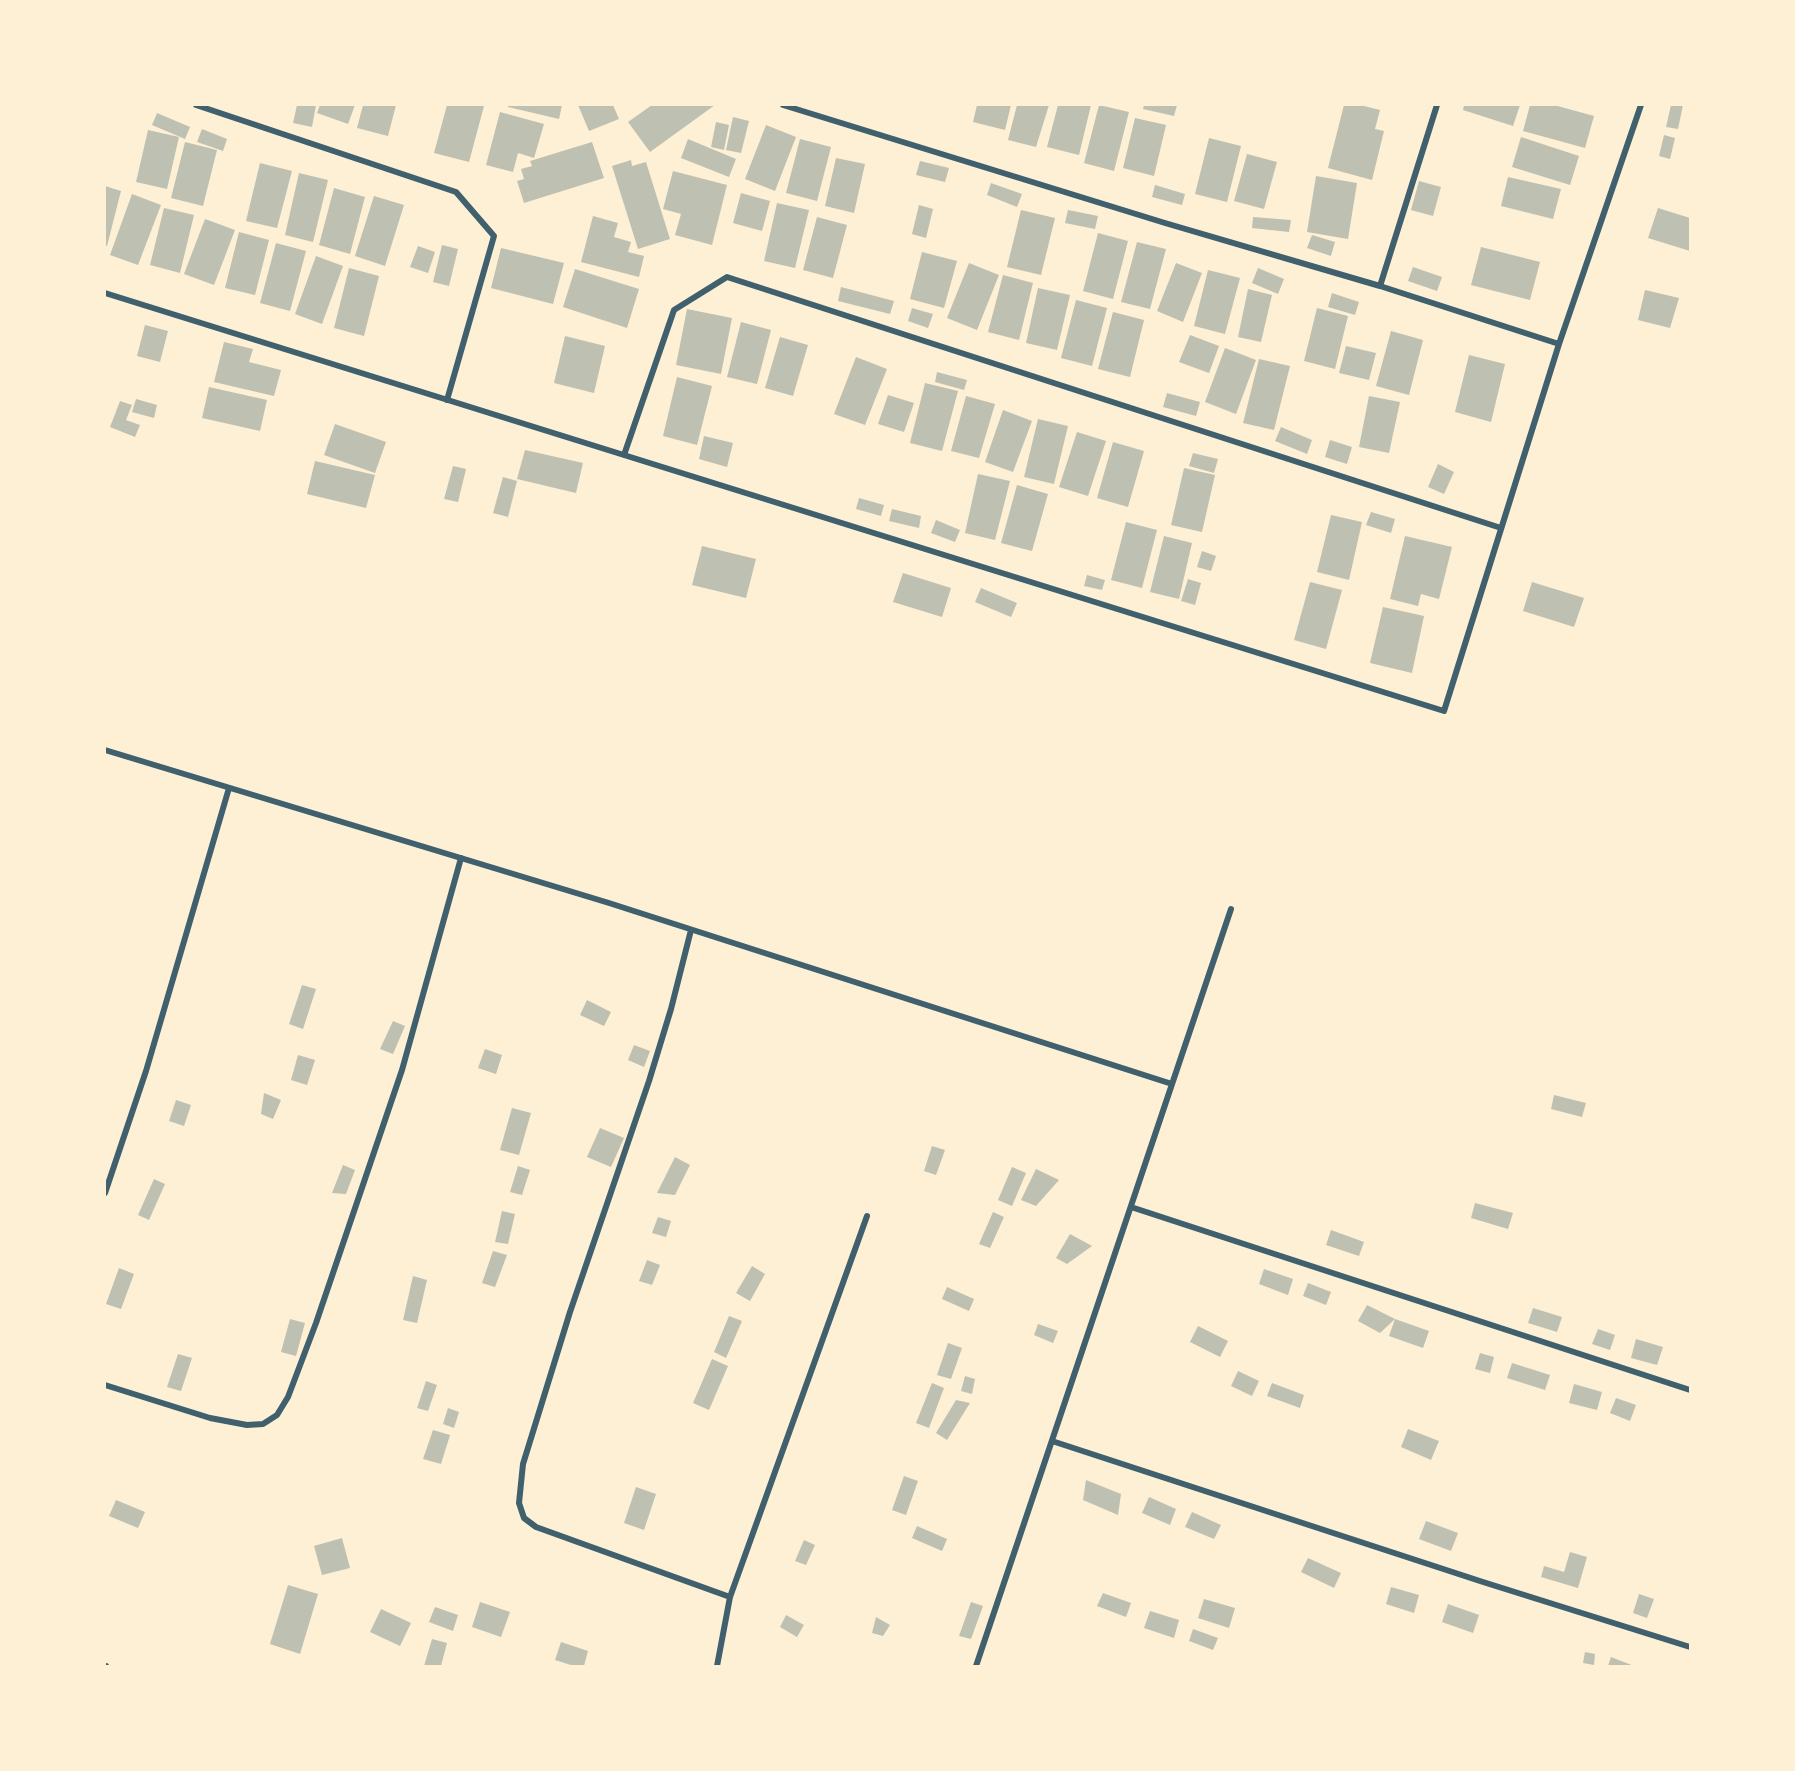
<!DOCTYPE html>
<style>
body{margin:0}
#map{position:relative;width:1795px;height:1771px;overflow:hidden;background:#fdf0d5;font-family:"Libre Baskerville",serif}
canvas{display:block}
.frame{position:absolute;inset:0;border:106px solid #fdf0d5;pointer-events:none}
</style>
<div id="map">
<canvas width="1795" height="1771"></canvas>
<div class="frame"></div>
</div>
<script>
const ctx = document.querySelector('canvas').getContext('2d');
ctx.lineJoin = 'round';
function paint(path, color) {
  ctx.fillStyle = color;
  ctx.fill(path, 'evenodd');
}
function strokePath(path, color, width, dash) {
  ctx.strokeStyle = color;
  ctx.lineWidth = width;
  ctx.lineCap = dash ? 'butt' : 'round';
  ctx.setLineDash(dash || []);
  ctx.stroke(path);
}
paint(new Path2D(`
 M297,105H316L312,127L293,123Z
 M320,105H355L348,124L317,113Z
 M363,105H396L388,136L357,128Z
 M447,105L484,106L469,162L434,153Z
 M508,105H562L559,119L508,107Z
 M578,105H613L619,119L589,131Z
 M652,105H715L650,152L628,122Z
 M977,105H1011L1005,130L973,122Z
 M1017,105H1049L1036,147L1008,140Z
 M1058,105H1091L1079,155L1047,147Z
 M1099,105L1129,112L1114,171L1084,163Z
 M1144,105H1177L1174,116L1143,109Z
 M1344,105H1360L1380,110L1375,129L1384,131L1372,180L1328,168Z
 M1464,105H1520L1513,126L1463,110Z
 M1530,105H1554L1594,116L1585,148L1523,131Z
 M1671,105H1683L1678,129L1666,127Z
 M500,112L544,124L534,158L518,153L513,172L486,165Z
 M157,113L190,127L185,139L152,125Z
 M733,117L749,121L741,153L726,150Z
 M1135,118L1166,125L1154,176L1123,168Z
 M716,122L729,125L724,150L711,147Z
 M766,125L796,137L775,191L745,179Z
 M202,129L227,139L223,151L197,142Z
 M148,130L179,137L167,189L136,182Z
 M1664,135L1675,138L1670,159L1659,156Z
 M1521,137L1579,156L1570,185L1512,167Z
 M1209,138L1241,146L1227,202L1195,194Z
 M688,139L736,159L729,177L681,158Z
 M800,139L831,147L817,201L786,193Z
 M185,142L217,150L203,206L171,198Z
 M592,142L604,178L524,203L517,181L524,179L521,169L532,166L530,161Z
 M1247,154L1277,162L1264,209L1234,201Z
 M836,158L865,164L854,213L825,206Z
 M631,160L632,166L646,162L670,239L638,249L612,166Z
 M920,161L949,168L945,182L916,175Z
 M260,163L292,171L277,228L246,221Z
 M673,171L727,185L712,245L675,235L681,214L663,209Z
 M299,173L328,180L313,242L285,235Z
 M1316,176L1357,183L1348,239L1307,232Z
 M1508,177L1561,189L1553,219L1501,206Z
 M1419,181L1441,187L1433,216L1411,210Z
 M991,183L1022,194L1017,207L987,195Z
 M1155,185L1185,194L1182,205L1152,197Z
 M105,186L121,191L107,246L105,245Z
 M334,188L365,197L350,254L319,245Z
 M741,193L770,201L762,231L733,223Z
 M132,194L161,205L138,265L110,255Z
 M374,196L404,205L385,266L355,256Z
 M777,203L809,210L795,268L764,261Z
 M919,205L933,209L926,238L912,234Z
 M164,208L194,215L180,273L150,265Z
 M1658,208L1690,218V251L1648,238Z
 M1021,210L1055,218L1041,275L1007,267Z
 M1068,210L1098,216L1095,229L1065,223Z
 M593,216L618,223L614,237L631,242L628,252L644,256L639,277L581,262Z
 M817,217L847,225L833,278L803,270Z
 M1253,217L1291,220L1289,232L1252,228Z
 M205,219L235,230L214,285L184,274Z
 M239,232L269,240L255,295L225,288Z
 M1098,233L1128,241L1113,299L1083,291Z
 M1312,235L1335,242L1331,256L1307,248Z
 M1137,242L1166,249L1150,309L1121,302Z
 M276,243L306,251L290,311L260,303Z
 M442,245L458,249L449,286L433,282Z
 M418,246L435,252L428,273L410,267Z
 M1481,247L1540,262L1530,300L1471,285Z
 M501,248L564,263L553,304L491,288Z
 M922,252L957,261L944,308L910,299Z
 M316,256L343,266L322,324L295,314Z
 M969,263L999,275L977,330L947,318Z
 M1176,263L1202,273L1183,322L1157,311Z
 M1413,267L1442,277L1437,291L1408,281Z
 M349,268L379,276L364,336L334,328Z
 M1258,268L1284,279L1278,294L1252,283Z
 M575,269L639,289L627,328L563,307Z
 M1208,270L1240,278L1225,334L1194,326Z
 M1003,275L1033,283L1019,340L988,332Z
 M841,287L894,301L890,314L838,301Z
 M1038,288L1070,295L1057,350L1026,343Z
 M1248,289L1272,295L1261,342L1238,337Z
 M1645,290L1679,298L1670,328L1638,320Z
 M1332,293L1359,302L1355,315L1328,307Z
 M1076,300L1107,308L1092,366L1061,358Z
 M912,308L933,314L928,328L908,321Z
 M1317,308L1348,316L1335,369L1304,361Z
 M687,309L732,318L721,374L676,365Z
 M1113,312L1144,320L1130,377L1098,369Z
 M741,322L771,330L757,384L727,377Z
 M145,325L168,331L160,362L137,356Z
 M1391,331L1423,340L1409,395L1376,386Z
 M1190,335L1219,346L1209,373L1179,362Z
 M565,336L605,346L594,393L554,383Z
 M780,337L808,345L793,396L765,388Z
 M224,342L253,349L249,362L281,370L274,396L214,382Z
 M1346,346L1376,353L1369,380L1339,373Z
 M1225,348L1256,360L1236,414L1205,402Z
 M1469,355L1505,364L1491,422L1455,412Z
 M856,357L887,369L865,425L834,414Z
 M1259,359L1290,366L1274,430L1243,423Z
 M937,372L967,380L964,390L935,382Z
 M677,377L712,386L697,445L663,436Z
 M925,383L958,391L942,451L910,443Z
 M209,387L267,400L260,431L202,418Z
 M1167,393L1200,402L1196,416L1163,407Z
 M888,395L914,403L904,432L878,424Z
 M966,396L995,404L979,458L951,451Z
 M1369,396L1400,402L1389,453L1359,447Z
 M136,399L157,405L154,418L132,412Z
 M120,401L132,405L126,420L140,425L135,437L110,427Z
 M1003,410L1032,421L1013,472L985,462Z
 M1038,419L1068,426L1054,484L1024,477Z
 M335,424L386,442L375,473L324,455Z
 M1281,427L1312,440L1307,454L1275,441Z
 M1077,432L1106,441L1088,496L1059,487Z
 M704,436L733,443L727,467L699,459Z
 M1330,440L1352,447L1347,464L1325,457Z
 M1113,442L1144,451L1128,507L1097,498Z
 M525,450L583,463L576,493L517,479Z
 M1193,453L1218,459L1214,473L1189,466Z
 M315,461L375,475L366,508L307,494Z
 M1438,464L1454,472L1444,494L1428,487Z
 M453,466L466,469L458,502L444,499Z
 M1184,468L1215,475L1202,532L1171,525Z
 M978,474L1010,481L995,540L965,533Z
 M503,477L517,481L508,517L493,513Z
 M1017,485L1048,494L1032,551L1001,543Z
 M859,498L884,505L881,516L856,509Z
 M892,509L921,516L919,528L889,521Z
 M1371,512L1395,519L1391,533L1366,525Z
 M1331,515L1362,522L1349,580L1317,572Z
 M936,520L960,530L955,542L931,533Z
 M1126,522L1157,530L1142,588L1111,580Z
 M1164,536L1192,543L1179,599L1150,592Z
 M1405,536L1452,547L1439,599L1421,594L1418,606L1390,599Z
 M702,546L756,559L746,598L692,585Z
 M1202,551L1216,556L1211,571L1197,567Z
 M903,573L951,588L942,617L893,602Z
 M1087,575L1105,580L1102,590L1084,586Z
 M1188,579L1201,583L1195,605L1181,601Z
 M1310,582L1342,590L1326,649L1294,640Z
 M1532,582L1584,598L1574,627L1523,611Z
 M981,588L1017,603L1011,617L975,602Z
 M1383,607L1424,616L1412,673L1370,663Z
 M302,985L316,989L303,1029L289,1024Z
 M587,1000L611,1012L604,1026L580,1015Z
 M393,1021L405,1026L393,1054L380,1049Z
 M634,1045L650,1051L644,1067L628,1060Z
 M485,1049L502,1055L496,1074L478,1068Z
 M298,1055L315,1060L307,1085L291,1080Z
 M264,1093L281,1100L273,1119L261,1114Z
 M1554,1095L1586,1103L1582,1117L1551,1109Z
 M176,1100L191,1105L184,1126L169,1121Z
 M512,1108L531,1113L519,1155L500,1150Z
 M600,1128L624,1138L611,1167L587,1157Z
 M932,1146L945,1150L936,1175L924,1171Z
 M675,1157L690,1165L675,1195L657,1193Z
 M343,1165L355,1170L346,1194L332,1193Z
 M518,1166L530,1170L522,1195L510,1192Z
 M1012,1167L1026,1173L1012,1206L998,1200Z
 M1036,1169L1059,1180L1036,1206L1021,1200Z
 M154,1179L165,1184L149,1220L138,1215Z
 M1475,1203L1513,1213L1508,1229L1471,1218Z
 M502,1211L515,1214L508,1244L495,1242Z
 M993,1212L1004,1217L990,1248L979,1244Z
 M658,1217L671,1221L666,1237L652,1233Z
 M1331,1230L1364,1242L1359,1256L1326,1245Z
 M1070,1234L1092,1246L1067,1264L1056,1258Z
 M493,1251L507,1255L495,1287L482,1283Z
 M647,1260L660,1265L652,1285L639,1281Z
 M752,1266L765,1274L750,1301L736,1293Z
 M119,1268L134,1274L121,1309L106,1304Z
 M1264,1269L1293,1279L1288,1295L1259,1284Z
 M413,1276L427,1280L417,1323L403,1320Z
 M1308,1283L1331,1292L1326,1305L1303,1296Z
 M947,1287L974,1299L969,1311L942,1299Z
 M1367,1305L1395,1319L1380,1333L1358,1321Z
 M1533,1308L1562,1317L1557,1332L1528,1323Z
 M729,1316L742,1321L726,1358L714,1352Z
 M290,1319L305,1323L296,1356L281,1352Z
 M1395,1319L1429,1331L1423,1348L1389,1336Z
 M1038,1324L1058,1331L1053,1343L1034,1335Z
 M1198,1326L1228,1341L1220,1357L1190,1342Z
 M1598,1329L1615,1335L1610,1350L1592,1344Z
 M1636,1339L1663,1347L1657,1365L1631,1358Z
 M948,1343L962,1348L951,1379L937,1375Z
 M1480,1353L1494,1357L1490,1373L1475,1369Z
 M178,1354L192,1358L181,1391L167,1387Z
 M712,1359L728,1366L709,1410L693,1403Z
 M1512,1363L1550,1375L1545,1390L1507,1378Z
 M1238,1371L1259,1381L1252,1396L1231,1386Z
 M965,1376L975,1379L972,1394L961,1391Z
 M426,1381L437,1385L428,1411L417,1408Z
 M932,1383L944,1388L929,1428L916,1423Z
 M1272,1383L1304,1395L1300,1408L1267,1396Z
 M1574,1384L1602,1392L1597,1410L1569,1403Z
 M1616,1398L1636,1405L1630,1421L1610,1413Z
 M956,1400L970,1403L947,1440L936,1433Z
 M448,1408L459,1412L454,1428L443,1424Z
 M1408,1429L1439,1441L1431,1460L1401,1447Z
 M433,1430L450,1435L441,1464L423,1459Z
 M904,1476L918,1481L906,1515L892,1510Z
 M1086,1480L1121,1494L1118,1515L1083,1500Z
 M636,1487L656,1494L644,1530L624,1523Z
 M1149,1497L1176,1509L1170,1525L1142,1513Z
 M116,1500L145,1512L138,1528L109,1516Z
 M1192,1512L1221,1525L1214,1539L1185,1527Z
 M1426,1521L1458,1533L1451,1551L1419,1539Z
 M917,1526L947,1539L942,1551L912,1538Z
 M342,1538L350,1568L322,1575L314,1546Z
 M804,1540L815,1545L806,1565L795,1561Z
 M1570,1552L1587,1557L1578,1588L1541,1577L1544,1566L1564,1572Z
 M1308,1558L1341,1573L1334,1588L1301,1572Z
 M288,1585L318,1594L300,1654L270,1644Z
 M1391,1587L1419,1595L1414,1613L1386,1604Z
 M1103,1593L1131,1603L1126,1617L1097,1606Z
 M1639,1594L1654,1599L1647,1618L1633,1613Z
 M1204,1599L1235,1608L1229,1628L1198,1618Z
 M480,1602L510,1612L501,1637L472,1627Z
 M971,1602L983,1606L971,1639L959,1636Z
 M1448,1604L1479,1615L1473,1633L1442,1622Z
 M435,1607L458,1615L453,1631L429,1622Z
 M381,1609L411,1623L400,1646L370,1632Z
 M1150,1611L1179,1620L1174,1638L1144,1628Z
 M786,1615L804,1625L797,1637L780,1627Z
 M876,1617L890,1625L883,1636L872,1633Z
 M1193,1629L1218,1638L1213,1650L1189,1641Z
 M432,1639L447,1643L441,1666H424Z
 M561,1642L588,1651L584,1666H574L555,1660Z
 M1585,1652L1595,1654L1594,1665L1583,1663Z
 M1611,1657L1634,1666H1608Z`), '#bec0b2');
strokePath(new Path2D(`
 M196,105L456,192L494,236L447,400
 M783,105L1165,223L1380,286L1559,344
 M1380,286L1437,105
 M105,293L1444,711L1559,344L1641,105
 M624,455L674,310L727,277L1501,528
 M105,750L609,903L1172,1084
 M691,930L671,1009L649,1081L570,1312L523,1464L519,1503L524,1518L536,1527L730,1597
 M105,1193L146,1071L229,788
 M1131,1207L1690,1390
 M105,1385L210,1418L247,1425L263,1424L277,1415L288,1397L316,1323L402,1070L461,858
 M1052,1441L1483,1582L1690,1647
 M105,1666H106
 M717,1666L730,1597L867,1216
 M976,1666L1231,909`), '#3f606c', 6);
</script>
